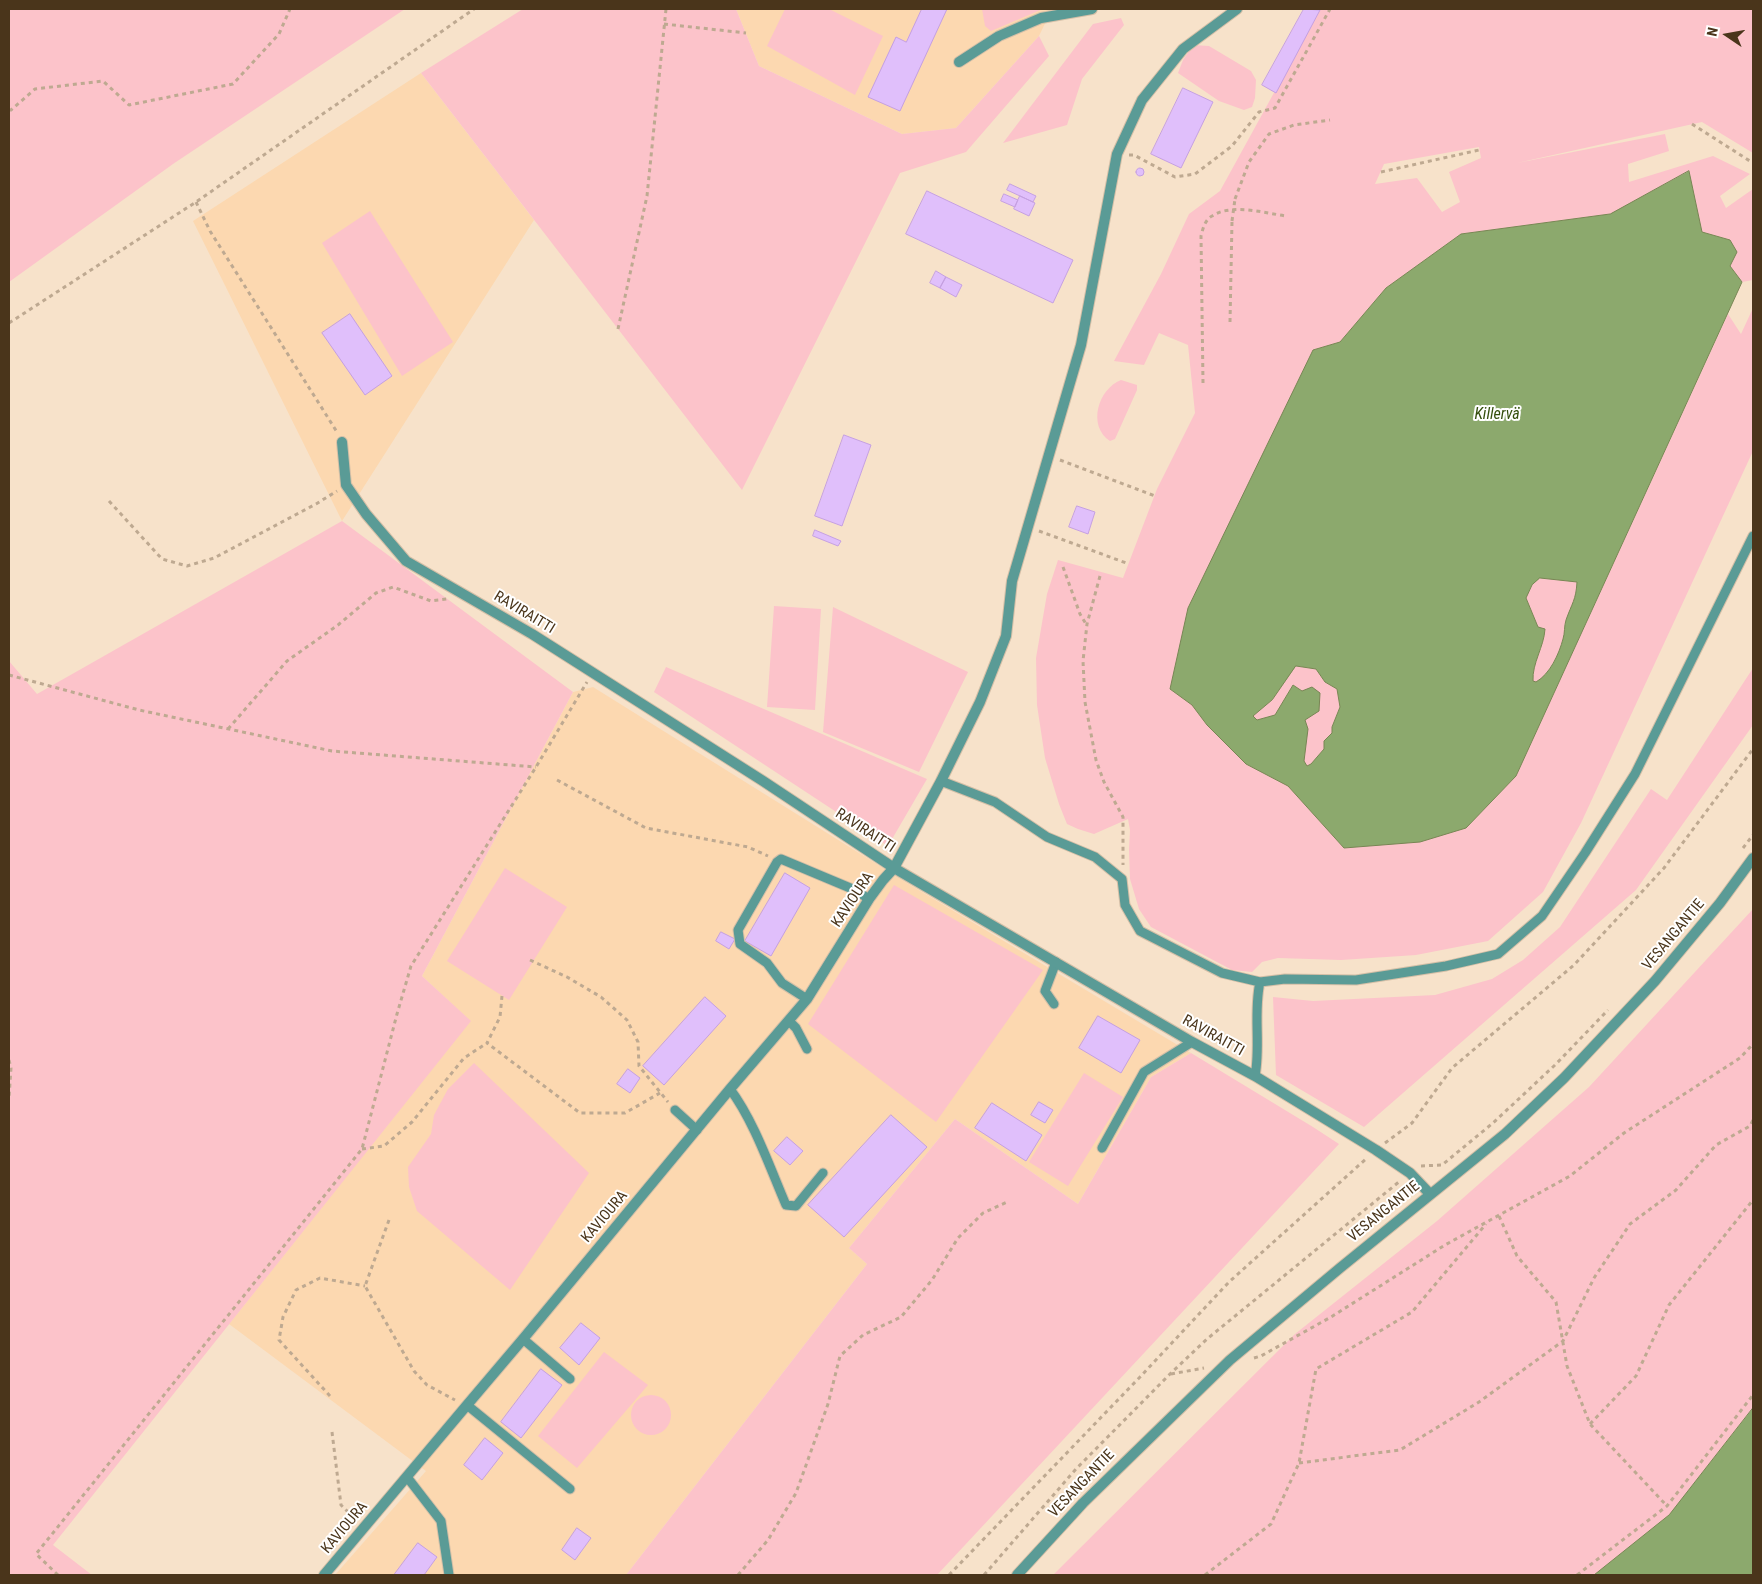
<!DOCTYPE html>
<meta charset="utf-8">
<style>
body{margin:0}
#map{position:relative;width:1762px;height:1584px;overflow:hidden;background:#f7e2ca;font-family:"Roboto Condensed",sans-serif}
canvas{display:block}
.frame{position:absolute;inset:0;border:10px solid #4a351b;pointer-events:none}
.north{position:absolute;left:1702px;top:10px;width:50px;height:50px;-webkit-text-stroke:4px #fff;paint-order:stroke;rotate:282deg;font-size:14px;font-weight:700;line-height:20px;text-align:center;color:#4a351b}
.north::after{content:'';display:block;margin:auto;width:18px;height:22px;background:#4a351b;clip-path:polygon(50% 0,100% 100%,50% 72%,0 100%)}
</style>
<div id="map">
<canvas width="1762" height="1584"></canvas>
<div class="frame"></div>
<div class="north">N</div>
</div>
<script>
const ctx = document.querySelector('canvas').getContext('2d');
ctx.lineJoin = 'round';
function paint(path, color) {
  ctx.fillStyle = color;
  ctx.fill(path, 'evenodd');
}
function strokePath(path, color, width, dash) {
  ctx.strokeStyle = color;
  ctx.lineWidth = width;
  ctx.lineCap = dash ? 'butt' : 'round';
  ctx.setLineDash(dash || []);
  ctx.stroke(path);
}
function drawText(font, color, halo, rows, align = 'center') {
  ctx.font = font + ' "Roboto Condensed",sans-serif';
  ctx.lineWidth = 4;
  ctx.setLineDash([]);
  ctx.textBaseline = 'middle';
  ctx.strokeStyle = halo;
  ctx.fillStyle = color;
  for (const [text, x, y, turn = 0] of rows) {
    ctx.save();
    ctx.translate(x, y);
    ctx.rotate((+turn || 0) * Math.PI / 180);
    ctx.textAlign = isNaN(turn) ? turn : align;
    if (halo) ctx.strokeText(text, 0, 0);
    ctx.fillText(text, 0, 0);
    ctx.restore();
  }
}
paint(new Path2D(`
 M736,9H1052L1039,36L956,128L902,134L759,66Z
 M421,73L534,220L342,521L193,221Z
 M593,687L912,886L1191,1053L1151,1077L1078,1204L955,1119L849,1248L867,1264L626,1575H335L426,1471L229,1324L470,1021L422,976L573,692Z`), '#fcd8b0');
paint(new Path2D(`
 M9,9H405L173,164L9,282Z
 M523,9H736L759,66L902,134L956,128L1039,36L1049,56L966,152L900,173L742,490L421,73Z
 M785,9H829L883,36L855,95L767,46Z
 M982,9H1043L991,31L985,26Z
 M1320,9H1753V153L1702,122L1517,163L1665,134L1669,151L1628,164L1629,182L1713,156L1750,174L1720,196L1726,208L1753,189V280L1742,282L1730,266V240L1702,232L1610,214L1461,234L1386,288L1340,342L1313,350L1170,689L1193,705L1207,725L1246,764L1288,786L1344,848L1466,828L1516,776L1728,314L1741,334L1753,308V451L1581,823L1543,892L1488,941L1416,955L1341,960L1278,958L1262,962L1252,972L1232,970L1151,927L1139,909L1130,879L1129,850L1130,830L1128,819L1094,834L1078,829L1067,824L1059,804L1045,758L1037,705L1036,658L1047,594L1058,560L1123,578L1157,489L1195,413L1188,345L1159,333L1144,365L1114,361L1161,274L1189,214L1220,191ZM1479,147L1481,158L1449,172L1460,202L1442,212L1417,178L1375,184L1384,164Z
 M1121,18L1124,25L1082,79L1067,125L1003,143L1093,24Z
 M1193,45L1209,46L1251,71L1256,80L1255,98L1252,107L1244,110L1219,101L1178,73L1183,60Z
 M370,211L453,342L402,376L322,243Z
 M1121,380L1137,385V390L1115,439L1110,441C1087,426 1098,389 1121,380Z
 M342,521L573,692L422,976L471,1021L53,1545L92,1575H9V661L37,694Z
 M1540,578L1577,581L1576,597L1565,622L1564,637L1559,654L1543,678L1537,682H1533C1532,663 1544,648 1545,630L1538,627L1526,598L1532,585Z
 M774,606L821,609L815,710L767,707Z
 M833,607L968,672L919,772L823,732Z
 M1296,666L1316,669L1325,682L1337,689L1340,707L1332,727V733L1324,741V749L1311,764L1307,766L1303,761C1308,739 1304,714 1302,691L1293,685L1275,715L1257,720L1253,716L1272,700Z
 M666,667L927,779L888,846L654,692Z
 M1753,668V725L1636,890L1364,1127L1276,1075L1273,997L1313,1001L1435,995L1492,979L1523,960L1560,927L1651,789L1667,800Z
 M505,868L567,907L509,1000L447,961Z
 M894,885L1043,970L936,1122L808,1024Z
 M1753,909V1408L1669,1515L1594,1575H1053L1295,1334L1437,1221L1589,1087Z
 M1191,1053L1313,1127L1339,1144L937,1575H626L867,1264L849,1248L955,1119L1078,1204L1151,1077Z
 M474,1063L589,1173L510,1290L417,1211L409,1187L408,1167L431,1134L434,1115L448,1089Z
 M1084,1073L1123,1097L1068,1186L1029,1162Z
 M604,1352L648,1385L577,1468L538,1436Z
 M631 1415a20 20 0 1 1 40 0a20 20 0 1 1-40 0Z`), '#fcc3ca');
const water = new Path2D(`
 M1689,171L1702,232L1730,240L1737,252L1730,266L1742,282L1516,776L1466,828L1420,842L1344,848L1288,786L1246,764L1207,725L1192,705L1170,689L1188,608L1313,350L1340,342L1386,288L1461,234L1610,214ZM1540,578L1577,582C1576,600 1572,603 1566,620C1564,626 1565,633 1563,639C1559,654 1550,674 1536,682L1533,681C1532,663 1544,647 1545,629L1538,627L1526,598L1532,585ZM1296,666L1316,669L1325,682L1337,689L1340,707L1332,727V733L1324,741V749L1311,764L1307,766L1304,761L1308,729L1305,720L1319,711L1320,693L1312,687L1302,691L1293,685L1275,715L1257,720L1253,716L1272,700Z
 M1753,1408V1575H1594L1669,1515Z`);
paint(water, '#8ca96d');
strokePath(water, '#788654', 1);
const building = new Path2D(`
 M922,9H947L900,111L868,97L896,37L906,42Z
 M1304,9L1320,10L1276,93L1262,85Z
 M1183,88L1213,102L1181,168L1151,154Z
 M1136 172a4 4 0 1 1 8 0a4 4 0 1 1-8 0Z
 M1010,184L1036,196L1033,202L1007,190Z
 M927,191L1073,260L1053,303L906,234Z
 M1004,194L1018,200L1015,207L1001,201Z
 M1020,196L1035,203L1029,216L1014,209Z
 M936,271L946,277L940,288L930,283Z
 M946,277L962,285L956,297L940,288Z
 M350,314L392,376L365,395L322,333Z
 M844,435L871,445L842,526L815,516Z
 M1077,506L1095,512L1088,534L1069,527Z
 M815,530L841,541L838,546L813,536Z
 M785,873L810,888L771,956L745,941Z
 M721,932L735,939L729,949L716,941Z
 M705,997L726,1016L664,1085L643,1066Z
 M1098,1016L1140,1040L1121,1073L1079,1048Z
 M628,1069L640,1078L630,1093L617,1084Z
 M1039,1102L1053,1110L1045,1123L1031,1115Z
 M992,1103L1042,1135L1026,1161L975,1128Z
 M891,1115L927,1147L844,1237L808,1205Z
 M787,1137L803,1151L790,1165L774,1151Z
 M581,1323L600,1338L579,1365L560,1348Z
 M541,1369L562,1385L521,1438L501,1422Z
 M485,1438L503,1453L482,1480L464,1465Z
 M577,1528L591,1538L575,1560L562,1550Z
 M418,1543L437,1557L424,1575H394Z`);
paint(building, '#e0bffb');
strokePath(building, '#c5a0e1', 1);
const service = new Path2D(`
 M941,781L995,802L1047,837L1095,857L1122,879L1125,905L1140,931L1222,973L1260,982L1285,979L1356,980L1446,966L1498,954L1542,916L1585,853L1635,774L1753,536
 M807,999L782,983L767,963L740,944L738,930L777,862L781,859L855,890L869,899
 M1054,1004L1045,991L1056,962
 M789,1021L796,1028L807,1049
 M1255,1076C1261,1045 1253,1013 1260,982
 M730,1089C754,1121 770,1168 786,1205L796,1206L823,1173
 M675,1110L697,1130
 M1102,1148L1144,1072L1192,1042
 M523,1339L570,1379
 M467,1405L570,1489
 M407,1477L441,1521L449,1575`);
const minor = new Path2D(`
 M959,62L999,36L1041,18L1092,9
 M342,442L346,485L366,514L406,561L532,634L763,781L894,868L1192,1042L1255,1076L1376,1150L1410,1173L1430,1194
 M324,1575L467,1405L523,1339L730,1089L807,999L869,899L883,880L894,868L941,781L980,702L1006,636L1012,581L1081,345L1117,154L1142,100L1183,49L1237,9`);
const tertiary = new Path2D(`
 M1017,1575L1083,1503L1230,1360L1340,1268L1505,1134L1564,1078L1655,981L1720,903L1753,858`);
strokePath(service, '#d4bfa7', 11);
strokePath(minor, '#d4bfa7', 12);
strokePath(tertiary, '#d4bfa7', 12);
strokePath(new Path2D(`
 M664,24L746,33
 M9,110H11L35,89L103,81L129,105L233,84L279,34L290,9
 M1692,124L1753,163
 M1129,155H1134L1175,177L1195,174L1232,146L1259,112L1275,108L1330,9
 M1381,172L1479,150
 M1235,199L1249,162L1269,134L1294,125L1330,120
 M196,202L210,231L337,432
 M1230,322L1232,221
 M9,323L196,202L474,9
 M618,329L647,196L666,9
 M1203,383L1201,236C1203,228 1205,220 1212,216C1232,203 1264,213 1286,216
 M1060,460L1155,496
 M109,501L162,559L187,566L214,558L316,504L337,491
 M1039,531L1129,564
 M1063,567L1080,614L1086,624
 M1100,576L1087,624L1083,661L1085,702L1096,760L1104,782L1123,817V865
 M9,675L139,710L332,751L536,767
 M228,729L287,661L338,625L376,593L393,587L431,601L447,599
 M557,780L646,828L748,847L768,856
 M1743,848L1753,835
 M530,960L567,977L601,997L627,1020L638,1042L639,1066L668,1102
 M502,996L500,1017L487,1043L580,1113H625L660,1093
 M9,1060L11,1068L9,1098
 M1385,1143L1412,1123L1452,1068L1574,965L1664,868L1753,749
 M362,1149L384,1146L412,1122L464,1058L487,1043
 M1421,1166L1442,1165L1493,1123L1555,1065L1608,1010
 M1499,1216L1517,1256L1556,1302L1567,1366L1590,1424L1667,1506
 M389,1220L365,1286L414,1371L427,1385L455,1400
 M1254,1358L1261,1356L1331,1317L1445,1245L1570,1176L1624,1133L1740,1058L1753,1044
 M1171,1374L1204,1368
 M330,1396L279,1340L283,1317L296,1290L320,1278L365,1286
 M1590,1424L1636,1376L1669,1305L1753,1200
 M332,1432L341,1505L355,1519
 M1299,1463L1400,1450L1479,1402L1563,1341L1594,1278L1630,1224L1676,1190L1716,1145L1750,1126L1753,1120
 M58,1575L36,1554L362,1149L397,1014L411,966L536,767L587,682
 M738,1575L768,1540L796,1493L828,1404L840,1356L863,1335L901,1317L932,1280L958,1238L983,1213L1007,1202
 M949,1575L1140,1377L1229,1282L1367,1158
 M984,1575L1076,1469L1170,1374L1207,1339L1400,1181
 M1205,1575L1271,1524L1299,1463L1316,1369L1412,1312L1486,1224
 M1577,1575L1667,1506L1753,1395`), '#bea991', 3, [4, 4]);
strokePath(service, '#5a9b96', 9);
strokePath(minor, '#5a9b96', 10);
strokePath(tertiary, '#5a9b96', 10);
strokePath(new Path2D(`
 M1232,221L1235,199`), '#bea991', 3, [4, 4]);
drawText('15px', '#4a351b', '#fff', [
 ["RAVIRAITTI",524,613,31],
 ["RAVIRAITTI",865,831,33],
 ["KAVIOURA",853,900,-56],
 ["VESANGANTIE",1674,935,-50],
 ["RAVIRAITTI",1213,1036,29],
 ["VESANGANTIE",1384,1212,-39],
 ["KAVIOURA",605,1217,-50],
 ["VESANGANTIE",1082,1484,-46],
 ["KAVIOURA",345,1528,-50]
]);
drawText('italic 16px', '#344f0d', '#fff', [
 ["Killervä",1497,415]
]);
</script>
